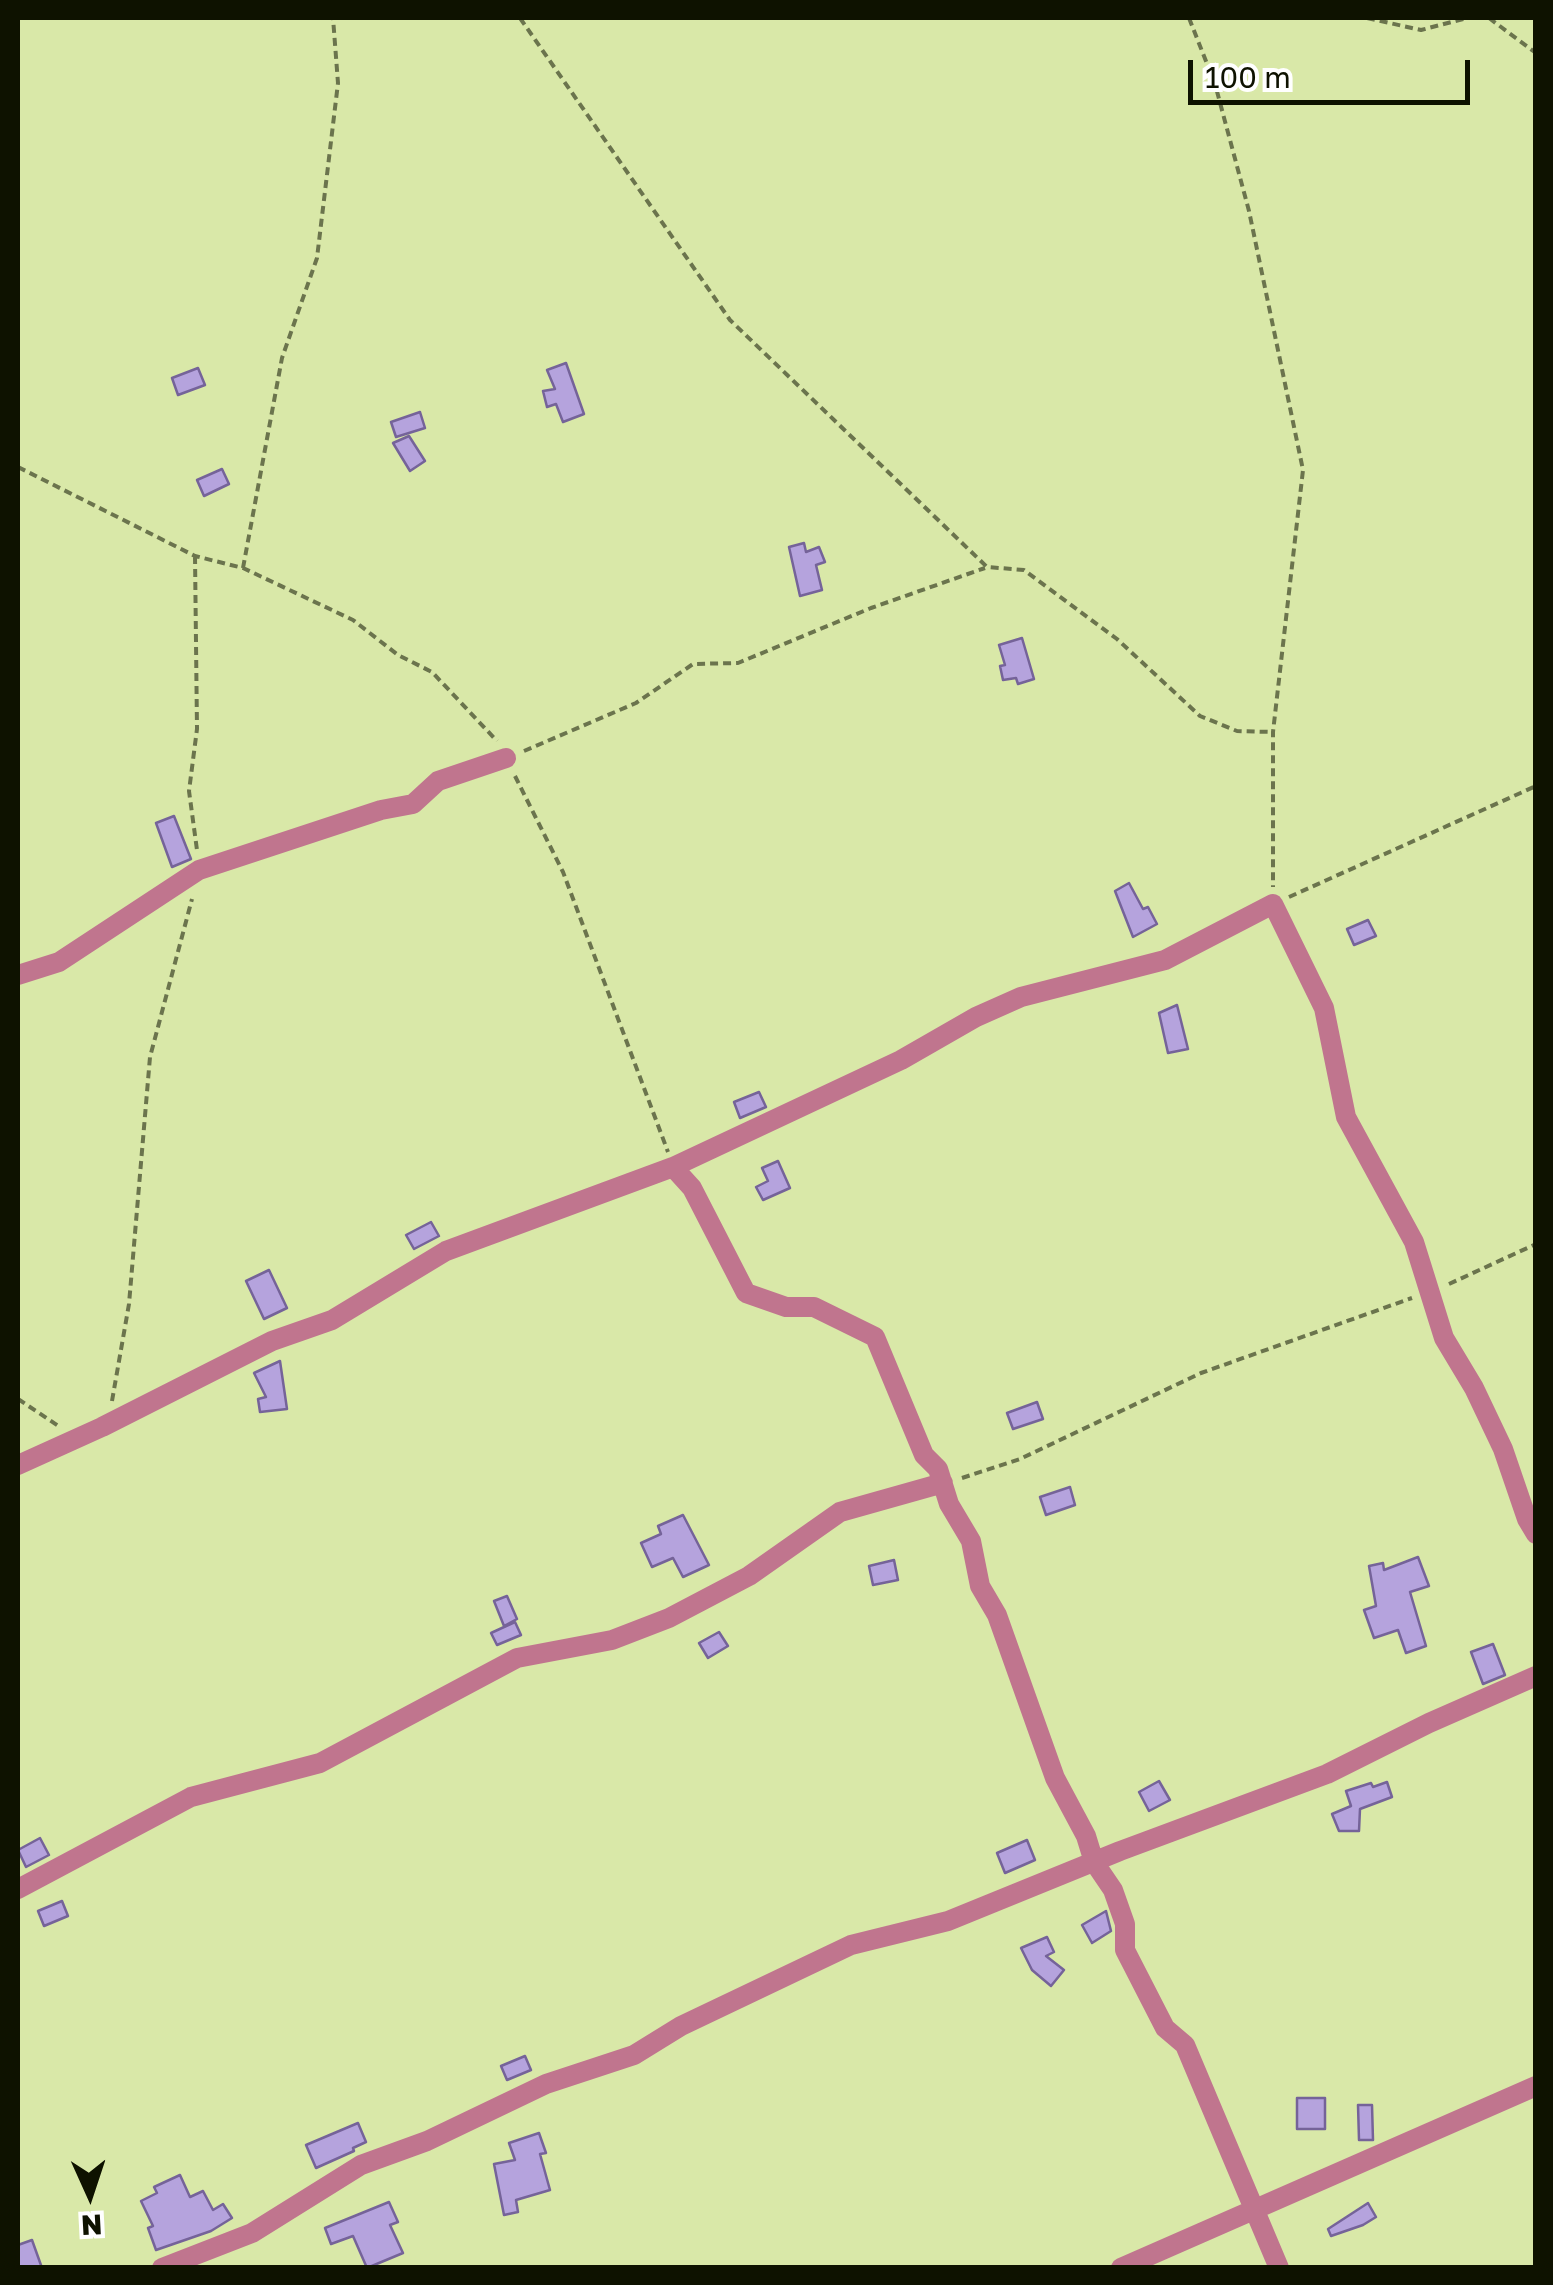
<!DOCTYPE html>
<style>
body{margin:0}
#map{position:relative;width:1553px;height:2285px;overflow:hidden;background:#d9e8a8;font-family:"Golos Text",sans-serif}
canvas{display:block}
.frame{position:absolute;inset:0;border:20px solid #0e1200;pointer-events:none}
.north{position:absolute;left:40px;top:2145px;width:100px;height:100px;-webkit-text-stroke:8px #fff;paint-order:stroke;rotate:177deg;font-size:28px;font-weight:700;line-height:40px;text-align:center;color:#0e1200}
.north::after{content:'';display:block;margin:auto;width:35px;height:45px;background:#0e1200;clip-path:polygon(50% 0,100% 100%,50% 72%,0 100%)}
.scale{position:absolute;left:1188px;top:60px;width:282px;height:45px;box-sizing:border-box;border:5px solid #0e1200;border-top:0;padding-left:12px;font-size:30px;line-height:35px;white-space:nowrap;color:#0e1200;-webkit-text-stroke:8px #fff;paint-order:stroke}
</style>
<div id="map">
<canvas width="1553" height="2285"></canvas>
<div class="frame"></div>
<div class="north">N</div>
<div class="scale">100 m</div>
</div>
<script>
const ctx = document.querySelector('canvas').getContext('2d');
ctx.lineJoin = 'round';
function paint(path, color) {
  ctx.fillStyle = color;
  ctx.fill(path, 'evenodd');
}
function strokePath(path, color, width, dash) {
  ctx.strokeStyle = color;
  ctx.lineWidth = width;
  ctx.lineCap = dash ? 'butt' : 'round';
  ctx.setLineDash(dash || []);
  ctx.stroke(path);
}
const building = new Path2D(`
 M566,363L584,414L563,422L556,404L547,407L543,391L555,389L547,370Z
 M198,368L205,385L178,395L172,378Z
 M420,412L425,428L396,437L391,422Z
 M409,436L425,461L410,471L393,443Z
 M222,469L229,484L204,496L197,480Z
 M804,543L806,552L819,547L825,562L816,565L822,590L800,596L789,547Z
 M1022,638L1034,679L1018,684L1016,678L1003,680L1000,666L1005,665L999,645Z
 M174,816L191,859L172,867L156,823Z
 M1129,883L1143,909L1148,907L1157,924L1133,937L1115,891Z
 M1368,920L1376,936L1354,945L1347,929Z
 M1177,1005L1188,1049L1168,1053L1159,1013Z
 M759,1092L766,1107L740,1118L734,1102Z
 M778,1161L790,1188L763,1200L756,1187L768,1181L762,1168Z
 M431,1222L439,1236L414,1249L406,1235Z
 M269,1270L287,1308L264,1319L246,1281Z
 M280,1361L287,1409L260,1412L258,1399L266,1397L254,1373Z
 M1037,1402L1043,1419L1013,1429L1007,1413Z
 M1070,1487L1075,1505L1046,1515L1040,1497Z
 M683,1515L709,1565L683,1577L673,1558L652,1567L641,1543L661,1534L658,1526Z
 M1418,1557L1429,1586L1410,1592L1426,1646L1406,1653L1398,1630L1374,1638L1364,1610L1376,1606L1369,1566L1383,1563L1384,1570Z
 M894,1560L898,1580L873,1585L869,1566Z
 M507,1596L517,1619L504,1626L494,1601Z
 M515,1622L521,1635L497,1645L491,1633Z
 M719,1632L728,1646L708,1658L699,1643Z
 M1493,1644L1505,1675L1483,1684L1471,1652Z
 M1159,1781L1170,1800L1149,1811L1139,1792Z
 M1387,1782L1392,1797L1360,1809L1359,1831H1339L1332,1814L1351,1806L1346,1791L1371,1783L1373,1787Z
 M40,1838L49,1855L26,1867L18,1850Z
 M1027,1840L1035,1860L1005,1873L997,1853Z
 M62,1901L68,1916L44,1926L38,1911Z
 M1106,1911L1111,1931L1092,1943L1082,1925Z
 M1047,1937L1054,1952L1046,1956L1064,1970L1051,1986L1032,1970L1021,1948Z
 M525,2056L531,2070L507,2080L501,2066Z
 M1297,2098H1325V2129H1297Z
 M1358,2105H1372L1373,2140H1359Z
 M358,2123L366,2142L353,2148L354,2151L316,2168L306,2145Z
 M539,2133L546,2153L540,2154L550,2190L516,2200L518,2212L504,2215L494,2164L515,2160L509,2143Z
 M180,2175L190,2197L203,2191L213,2210L223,2204L232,2218L211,2231L156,2250L148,2228L153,2226L141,2201L157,2193L154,2187Z
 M389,2202L398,2222L390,2225L403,2253L367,2268L353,2236L331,2244L325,2228Z
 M1368,2203L1376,2217L1363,2225L1331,2236L1328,2229Z
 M32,2240L42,2268H18V2245Z`);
paint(building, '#b5a3dd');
strokePath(building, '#756399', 2.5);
strokePath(new Path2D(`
 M520,18L730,320L987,567L1024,570L1117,639L1200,716L1237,731L1273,732
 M1189,18L1215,84L1249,211L1303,470L1273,732V887
 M1367,18L1421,30L1467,18
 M1489,18L1536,53
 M18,467L195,556L243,568L353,620L398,655L432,672L497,741
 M195,556L197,729L189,791L197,850
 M243,568L282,358L317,258L338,83L333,18
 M524,751L636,703L693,664L738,663L871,608L985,568
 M515,776L563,872L668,1152
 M1289,897L1536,786
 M1449,1284L1536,1244
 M18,1399L60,1427
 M112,1401L129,1304L150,1057L192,899
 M962,1478L1020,1459L1201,1373L1412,1298`), '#6b744d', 4, [8, 5]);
strokePath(new Path2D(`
 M18,975L59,962L199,870L381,810L413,804L438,781L506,758
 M673,1167L692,1188L746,1293L786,1307H814L875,1337L924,1455L938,1469L949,1504L971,1541L980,1586L997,1615L1055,1778L1086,1836L1094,1862L1113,1890L1125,1924V1950L1165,2028L1185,2045L1279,2268
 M18,1465L102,1427L272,1341L332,1320L446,1251L673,1167L901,1060L976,1017L1021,997L1165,960L1273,904L1324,1008L1346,1117L1414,1242L1444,1338L1474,1388L1503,1449L1527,1519L1536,1534
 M18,1889L191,1797L320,1763L517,1658L612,1640L669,1618L749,1576L840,1512L943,1483
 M162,2268L252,2233L361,2165L427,2141L546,2084L634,2055L681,2026L851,1945L948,1921L1120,1851L1327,1774L1429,1723L1536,1676
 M1121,2268L1536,2086`), '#c0758e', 20);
</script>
